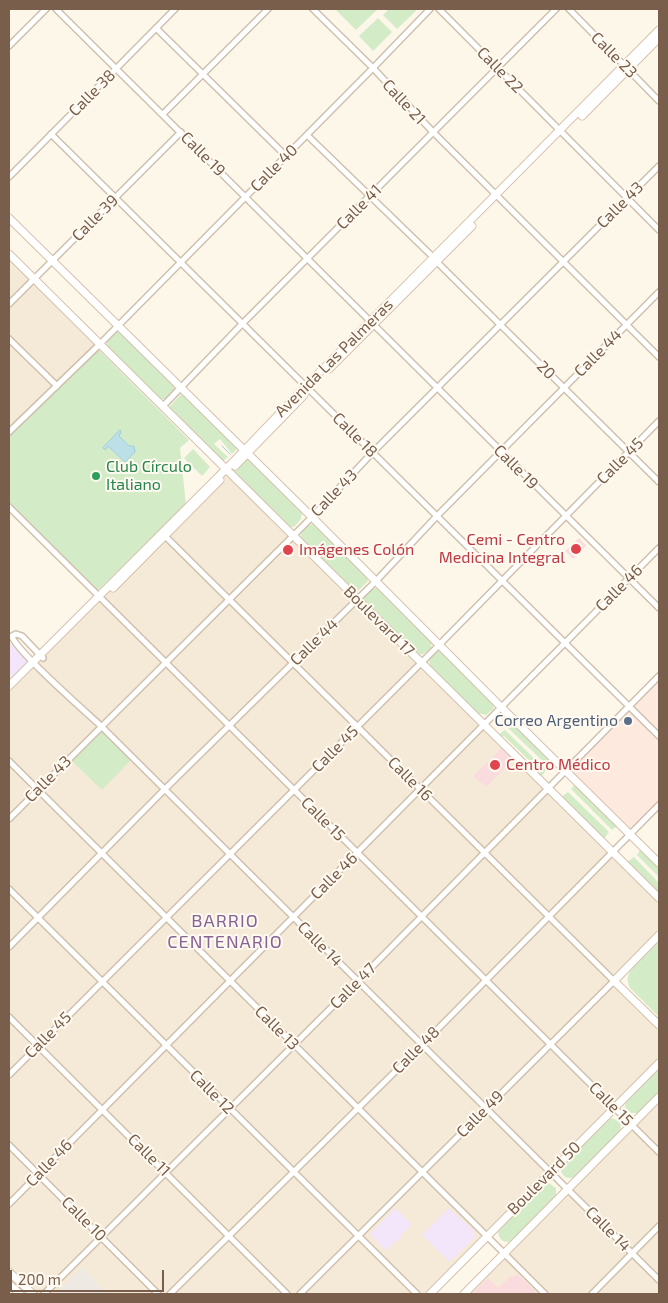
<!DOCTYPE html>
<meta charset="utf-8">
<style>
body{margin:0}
#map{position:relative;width:668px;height:1303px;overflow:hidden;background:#fdf7e9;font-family:"Exo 2",sans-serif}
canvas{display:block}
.frame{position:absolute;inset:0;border:10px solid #795f4b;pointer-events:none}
.scale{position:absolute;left:10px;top:1270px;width:154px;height:22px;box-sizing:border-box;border:2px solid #795f4b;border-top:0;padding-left:6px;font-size:15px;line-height:18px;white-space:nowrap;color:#795f4b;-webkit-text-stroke:4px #fffaf1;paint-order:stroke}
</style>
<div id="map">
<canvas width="668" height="1303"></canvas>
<div class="frame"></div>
<div class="scale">200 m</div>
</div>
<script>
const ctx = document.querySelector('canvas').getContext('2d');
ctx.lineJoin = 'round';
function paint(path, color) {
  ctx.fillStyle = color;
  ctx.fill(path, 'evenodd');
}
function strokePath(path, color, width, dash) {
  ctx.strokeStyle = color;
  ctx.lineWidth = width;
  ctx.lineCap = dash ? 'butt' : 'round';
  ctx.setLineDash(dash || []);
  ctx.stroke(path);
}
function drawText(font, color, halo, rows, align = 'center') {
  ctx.font = font + ' "Exo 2",sans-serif';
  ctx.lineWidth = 4;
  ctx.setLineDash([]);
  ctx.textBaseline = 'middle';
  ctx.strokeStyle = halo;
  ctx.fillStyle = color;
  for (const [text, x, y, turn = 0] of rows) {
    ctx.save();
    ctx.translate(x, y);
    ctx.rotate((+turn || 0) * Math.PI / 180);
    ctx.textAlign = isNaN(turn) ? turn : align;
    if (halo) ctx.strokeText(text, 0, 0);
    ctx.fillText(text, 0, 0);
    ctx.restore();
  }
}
paint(new Path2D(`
 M9,248L102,342L9,432Z
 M229,471L659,898V935L614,981L659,1025V1063L430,1294H33L9,1272V692Z
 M659,1097V1294H464Z`), '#f5ead7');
paint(new Path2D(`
 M659,677V805L630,834L567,771Z`), '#fde9dd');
paint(new Path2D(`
 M81,1267L108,1294H56Z`), '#eee9e2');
paint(new Path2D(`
 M9,642L28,661L9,681Z
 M395,1208L412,1224L400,1236L401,1237L398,1241L397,1240L386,1251L370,1234Z
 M449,1208L475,1232L473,1234L476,1236L450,1262L422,1235Z`), '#f4e6fa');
paint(new Path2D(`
 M579,538L586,546L573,559L565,551Z
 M292,542L296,547L285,558L281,553Z
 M503,747L514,758L486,787L473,776Z
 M517,1274L538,1294H472L488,1278L498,1288L511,1276L514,1277Z`), '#fbdcde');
paint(new Path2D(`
 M335,9H378L356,30Z
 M389,9H415L416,11L397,29L383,15Z
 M378,18L392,32L373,51L359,36Z
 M116,332H120L174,385V391L166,399H159L108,347L107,342Z
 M96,347L189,440L180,448L186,505L97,591L9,504V437Z
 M180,395H185L238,448L232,454L220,439L214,444L228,457L223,461L170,410V406Z
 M193,449L210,467L202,476L184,458Z
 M246,459L250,461L302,513L301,519L294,527H289L235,474V469Z
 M314,524L366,576L368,581L358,591L351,589L300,537C301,532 308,524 314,524Z
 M376,588L379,589L432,641L431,648L423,654L419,655L363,601C363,594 370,589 376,588Z
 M437,651L443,652L495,702L493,709L486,715L478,713L430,667L429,660Z
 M512,722L555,764L549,767L508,728Z
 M505,730L546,770L542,776L538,773L541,772L504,736L500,737L498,735Z
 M99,733H103L131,760L102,790L71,760Z
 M576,783L619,825L612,830L571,789Z
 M568,792L609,832L604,839L561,797Z
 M641,848L659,866V877L637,855Z
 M634,857L659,883V895L627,862Z
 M659,942V1017L630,988C628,984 627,980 628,976C631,966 652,949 659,942Z
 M659,1066V1094L640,1113H631L625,1107L626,1099Z
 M609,1118C617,1119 623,1122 620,1131L577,1177C570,1179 564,1179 561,1171L562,1164Z
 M547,1182L556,1188V1197L512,1241C503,1244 498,1239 498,1230L544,1183Z`), '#d3ecc7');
const water = new Path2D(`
 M120,430L121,432L119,436L129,446H134L135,452L125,462L108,446L105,450L103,448Z`);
paint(water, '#bcdfe8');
strokePath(water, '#a2ceda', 1);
strokePath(new Path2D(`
 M222,446L230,454`), '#a2ceda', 1);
const street = new Path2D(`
 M56,9C258,208 458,409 659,608
 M313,9L373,68L433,132L659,357
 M439,9L659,230
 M569,9L659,101
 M156,28L286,156
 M9,46L46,9
 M163,114L268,9
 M51,134L659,736
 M307,135L434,258L437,262L659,482
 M9,177L175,9
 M9,304L181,132
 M9,339L57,386
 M163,406L243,323L556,9
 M9,432L100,344L373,68L430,9
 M9,507L659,1152
 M163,534L614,981L300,1294
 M43,658L22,636L16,634L12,636C14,649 87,713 101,726L659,1280
 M9,761L545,1294
 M9,819L312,517L373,452L659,166
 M9,889L417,1294
 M9,947L164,790L376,581L437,516L659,292
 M9,1017L287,1294
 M9,1075L440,644L659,421
 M9,1145L158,1294
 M9,1204L659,548
 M44,1294L358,981L659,676
 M170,1294L423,1044L659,805
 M592,1294L659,1226`);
const secondary = new Path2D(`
 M582,116L659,38
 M9,218L312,517L501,707L659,863
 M9,254L659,898
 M329,369L472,226
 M235,466L304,395
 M113,588L220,480
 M9,686L235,460L306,386L659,30
 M659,935L614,981L659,1025
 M9,1272L33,1294
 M9,1284L20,1294
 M430,1294L659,1063
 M464,1294L659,1097`);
strokePath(street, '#d0c0ae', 8);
strokePath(secondary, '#d6c2ae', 9);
strokePath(street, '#fff', 5);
strokePath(secondary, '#fff', 7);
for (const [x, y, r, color] of [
 [96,476,5,"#2e9e5b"],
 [576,549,6,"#e0444e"],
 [288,550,6,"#e0444e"],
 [628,721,5,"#5c6f8a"],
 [495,765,6,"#e0444e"]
]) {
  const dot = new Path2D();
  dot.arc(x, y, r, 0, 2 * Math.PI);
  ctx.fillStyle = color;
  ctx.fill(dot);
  strokePath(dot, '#fffaf1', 2);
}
drawText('16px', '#795f4b', '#fffaf1', [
 ["Calle 23",614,55,45],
 ["Calle 22",500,70,45],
 ["Calle 38",92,93,-45],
 ["Calle 21",404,102,47],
 ["Calle 19",203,154,45],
 ["Calle 40",274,168,-45],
 ["Calle 43",620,205,-45],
 ["Calle 41",359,207,-45],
 ["Calle 39",95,218,-45],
 ["Calle 44",598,353,-45],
 ["Avenida Las Palmeras",334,358,-45],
 ["20",546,370,45],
 ["Calle 18",355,435,45],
 ["Calle 45",620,461,-45],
 ["Calle 19",516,467,45],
 ["Calle 43",334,493,-46],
 ["Calle 46",619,588,-45],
 ["Boulevard 17",379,621,45],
 ["Calle 44",314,642,-44],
 ["Calle 45",335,749,-45],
 ["Calle 43",48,779,-45],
 ["Calle 16",410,779,45],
 ["Calle 15",323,819,45],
 ["Calle 46",334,876,-45],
 ["Calle 14",320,944,45],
 ["Calle 47",353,986,-45],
 ["Calle 13",277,1028,45],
 ["Calle 45",48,1035,-45],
 ["Calle 48",416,1050,-45],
 ["Calle 12",212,1092,45],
 ["Calle 15",611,1104,45],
 ["Calle 49",480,1114,-45],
 ["Calle 11",149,1155,45],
 ["Calle 46",49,1163,-46],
 ["Boulevard 50",544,1178,-45],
 ["Calle 10",84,1219,45],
 ["Calle 14",608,1229,45]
]);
drawText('16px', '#27864d', '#fffaf1', [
 ["Club Círculo",106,467],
 ["Italiano",106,485]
], 'left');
drawText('16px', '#be3a42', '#fffaf1', [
 ["Cemi - Centro",565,540,"right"],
 ["Medicina Integral",565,558,"right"],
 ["Imágenes Colón",299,550],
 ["Centro Médico",506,765]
], 'left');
drawText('16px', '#4e5e75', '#fffaf1', [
 ["Correo Argentino",618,721]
], 'right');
ctx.letterSpacing = '1px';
drawText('18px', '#886495', '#fffaf1', [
 ["BARRIO",225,921],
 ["CENTENARIO",225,942]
]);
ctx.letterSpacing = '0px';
</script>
